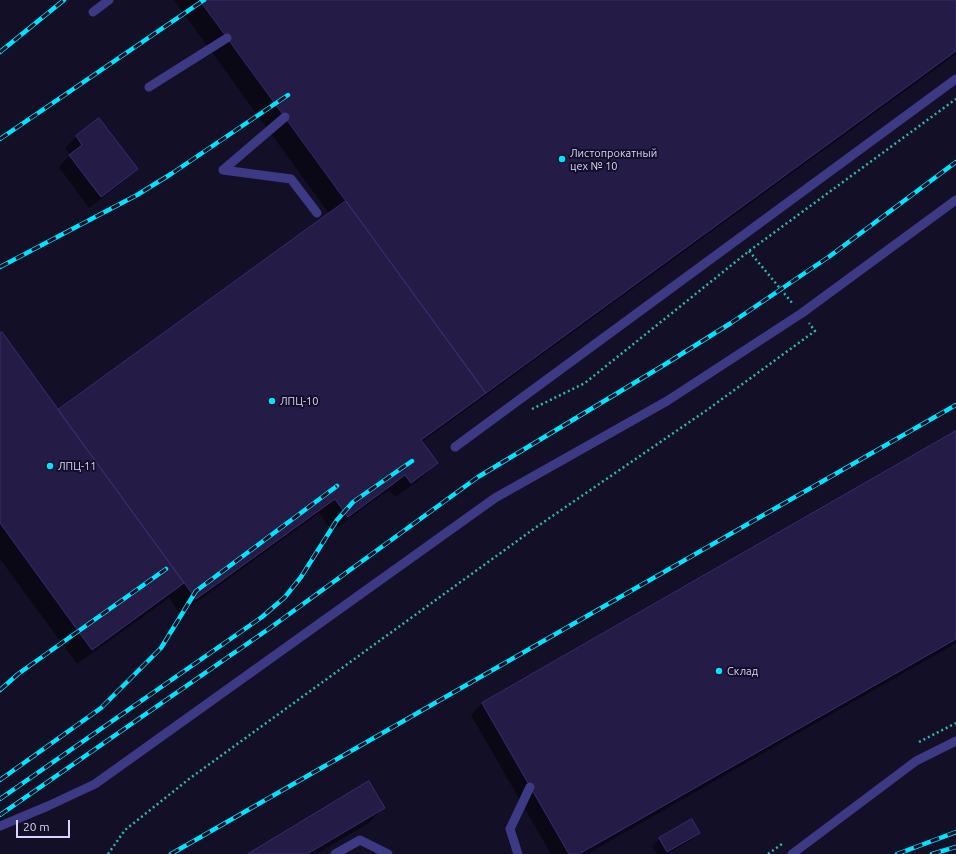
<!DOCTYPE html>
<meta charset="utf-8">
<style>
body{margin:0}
#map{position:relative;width:956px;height:854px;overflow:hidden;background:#130f26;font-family:Ubuntu,sans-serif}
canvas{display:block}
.scale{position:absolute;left:16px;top:820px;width:54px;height:18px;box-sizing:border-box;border:2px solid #d9d4ff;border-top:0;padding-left:5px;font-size:12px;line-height:14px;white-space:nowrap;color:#d9d4ff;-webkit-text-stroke:3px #130f26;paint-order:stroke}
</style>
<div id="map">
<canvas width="956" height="854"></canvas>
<div class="scale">20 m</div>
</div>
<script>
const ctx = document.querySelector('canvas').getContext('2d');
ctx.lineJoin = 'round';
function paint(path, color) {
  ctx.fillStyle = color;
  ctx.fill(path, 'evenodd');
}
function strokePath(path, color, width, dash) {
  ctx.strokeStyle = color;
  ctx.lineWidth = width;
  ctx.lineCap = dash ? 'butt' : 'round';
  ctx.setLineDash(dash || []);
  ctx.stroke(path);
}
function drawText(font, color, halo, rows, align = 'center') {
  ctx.font = font + ' Ubuntu,sans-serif';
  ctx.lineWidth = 4;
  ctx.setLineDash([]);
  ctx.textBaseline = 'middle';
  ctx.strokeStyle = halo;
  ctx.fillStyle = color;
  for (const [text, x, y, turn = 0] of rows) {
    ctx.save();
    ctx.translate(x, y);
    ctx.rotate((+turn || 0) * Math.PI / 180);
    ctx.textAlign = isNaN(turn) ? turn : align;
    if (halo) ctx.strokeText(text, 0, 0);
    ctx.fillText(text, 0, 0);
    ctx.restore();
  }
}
paint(new Path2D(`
 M174,0H956V54L422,442L437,462L422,478L395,497L389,490L332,531L319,513L180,614L169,598L77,664L0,559V335L58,411L330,215Z
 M99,119L137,169L125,180L89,208L59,167L70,155L65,148L76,137Z
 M956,432V643L587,854H551L471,715L482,703Z
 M384,807L369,823L316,854H250Z
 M699,832L691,840L667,854H657L652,846L660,839Z`), '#0007');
const building = new Path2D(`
 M200,0H956V51L486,393Z
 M99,118L138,169L101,197L69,155L82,145L76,136Z
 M346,201L486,393L421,440L438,463L411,483L405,475L348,517L335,499L196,599L58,410Z
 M2,332L184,583L92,650L0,523V333Z
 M956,431V639L579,854H569L482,703Z
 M369,781L385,808L307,854H248Z
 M692,819L700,833L667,852L659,838Z`);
paint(building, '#241b47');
strokePath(building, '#3b2d73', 1);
strokePath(new Path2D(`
 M749,251L793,304
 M532,409L585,383L749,251L956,99
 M919,742L956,723
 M108,854L125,830L189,779L535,528L707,410L815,331L809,323
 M768,854L782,844`), '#2fb8b0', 2.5, [2, 3]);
strokePath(new Path2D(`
 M93,12L109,0
 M149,87L227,38
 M285,117L223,170L291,179L317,213
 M455,447L956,79
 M0,826L48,806L95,784L495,498L667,401L802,313L956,200
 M335,854L360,840L388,854
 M518,854L510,829L530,787
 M792,854L916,761L956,741`), '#3d3a85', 9);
const rail = new Path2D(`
 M0,52L64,0
 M0,139L204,0
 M0,267L137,195L171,174L288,95
 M0,690L18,674L166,569
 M0,780L101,708L161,648L196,591L337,486
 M0,799L262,617L285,597L301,577L337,520L353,502L412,461
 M0,815L270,628L478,477L664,365L731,323L830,256L956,162
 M171,854L956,405
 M897,854L956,832
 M932,854L956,847`);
strokePath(rail, '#00e5ff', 4.5);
strokePath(rail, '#130f26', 3, [9]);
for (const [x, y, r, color] of [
 [562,159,4,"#00e5ff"],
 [272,401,4,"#00e5ff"],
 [50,466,4,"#00e5ff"],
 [719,671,4,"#00e5ff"]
]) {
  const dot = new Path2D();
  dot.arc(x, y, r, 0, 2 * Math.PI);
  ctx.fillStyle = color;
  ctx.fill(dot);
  strokePath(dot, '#130f26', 1.5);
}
drawText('11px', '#d9d4ff', '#130f26', [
 ["Листопрокатный",570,153],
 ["цех № 10",570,166],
 ["ЛПЦ-10",280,401],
 ["ЛПЦ-11",58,466],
 ["Склад",727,671]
], 'left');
</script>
